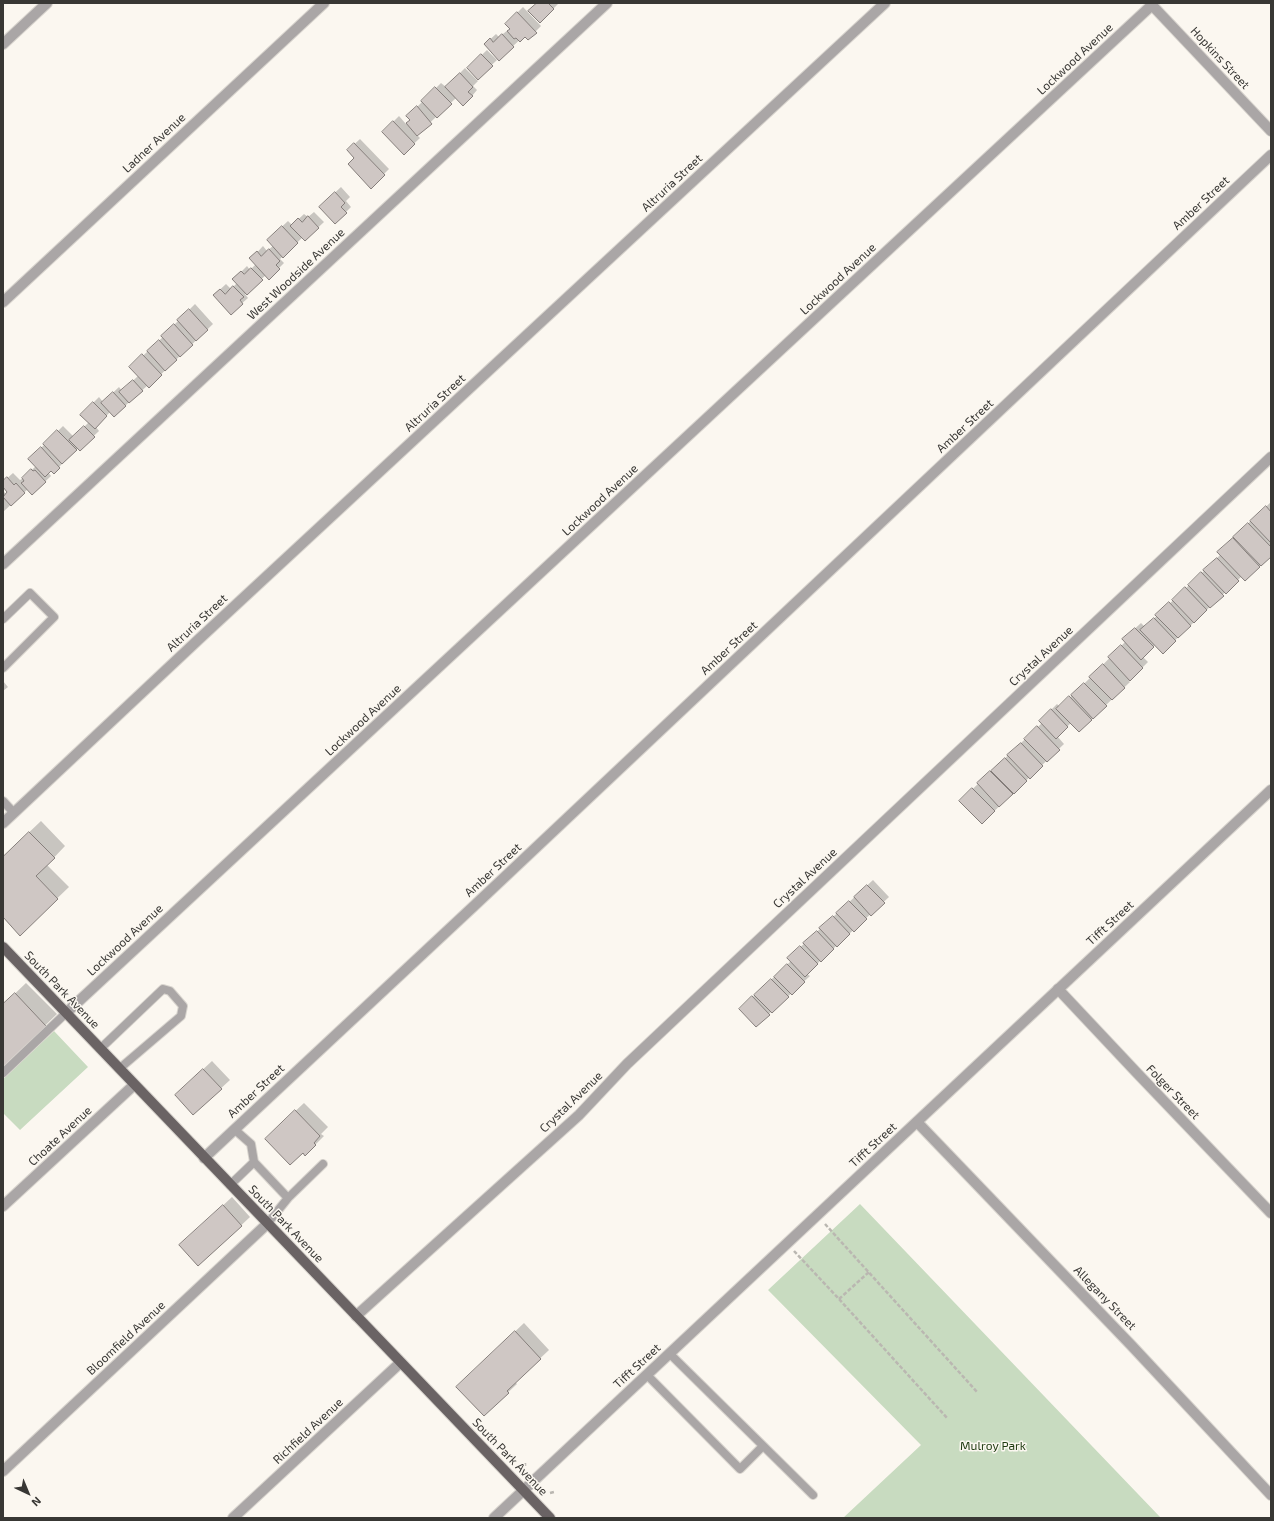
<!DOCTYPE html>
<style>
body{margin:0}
#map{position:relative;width:1274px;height:1521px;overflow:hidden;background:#fbf7f0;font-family:"Exo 2",sans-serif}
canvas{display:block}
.frame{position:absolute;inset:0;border:4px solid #383734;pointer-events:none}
.north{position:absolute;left:8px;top:1473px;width:40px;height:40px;-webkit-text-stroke:3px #fbf7f0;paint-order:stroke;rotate:136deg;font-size:11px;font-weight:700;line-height:16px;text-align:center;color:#383734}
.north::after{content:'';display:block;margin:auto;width:14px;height:18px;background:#383734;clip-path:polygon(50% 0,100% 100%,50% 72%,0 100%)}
</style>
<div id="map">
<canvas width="1274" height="1521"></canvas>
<div class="frame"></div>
<div class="north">N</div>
</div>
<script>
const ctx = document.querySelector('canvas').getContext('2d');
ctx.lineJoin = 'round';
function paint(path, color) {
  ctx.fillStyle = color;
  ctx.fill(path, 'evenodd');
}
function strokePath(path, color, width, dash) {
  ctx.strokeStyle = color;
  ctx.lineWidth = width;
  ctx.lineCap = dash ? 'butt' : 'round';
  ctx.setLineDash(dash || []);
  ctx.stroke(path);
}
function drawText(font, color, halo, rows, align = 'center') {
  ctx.font = font + ' "Exo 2",sans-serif';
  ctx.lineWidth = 3;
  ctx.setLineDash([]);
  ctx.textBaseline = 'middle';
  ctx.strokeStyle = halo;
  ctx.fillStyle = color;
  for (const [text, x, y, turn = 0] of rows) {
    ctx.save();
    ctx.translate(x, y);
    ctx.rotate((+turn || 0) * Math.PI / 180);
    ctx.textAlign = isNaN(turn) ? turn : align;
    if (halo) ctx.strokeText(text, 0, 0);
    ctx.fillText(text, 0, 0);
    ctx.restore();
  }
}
paint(new Path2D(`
 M54,1031L88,1067L20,1130L3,1113V1079Z
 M860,1204L1161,1518H843L921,1445L768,1290Z`), '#c8dbc0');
paint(new Path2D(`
 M538,3H559L540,22Z
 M523,7L541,26L528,39L525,35L499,59L485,44L496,34L499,37L508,30L509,31L511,29L506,24Z
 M487,50L497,60L478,78L468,68Z
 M465,68L478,81L473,86L477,90L472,96L456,98L417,135L420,138L404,153L383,132L399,116L406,124L411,119L413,111L441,83L446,87Z
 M360,139L389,169L371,187L355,158L348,150Z
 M341,187L350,197L346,201L351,207L335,223L326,201Z
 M314,212L324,222L305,240L303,237L280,259L284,263L269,278L266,275L245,294L248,298L231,313L214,295L226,284L231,289L237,283L239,274L247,266L250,270L256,264L251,259L263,246L267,251L273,246V235L288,221L292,225L304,214L308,217Z
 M195,304L213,324L149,386L148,385L114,416L110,412L96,427L99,431L80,449L78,448L54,472L51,469L48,472L51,476L32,494L28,489L3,512V491L6,494L9,491L3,485V482L13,473L20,480L22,479L36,466L30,459L63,426L74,437L89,422L81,415L99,397L103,402L119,387L122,391L139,375L131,367L163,337L168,331Z
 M1271,502V556L1245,580L1242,576L1163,652L1155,645L1143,657L1148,662L1129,681L1130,682L1079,731L1071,723L1057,736L1064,744L982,823L960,801L1042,723L1040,721L1057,704L1060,707L1091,677L1126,641L1129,634L1141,623L1145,627L1207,568L1221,554L1224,546Z
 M3,681L8,687L3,691Z
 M41,821L65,846L47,865L69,887L20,934L3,916V857Z
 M873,880L889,897L821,960L807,974L810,976L756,1026L740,1009L791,961L794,953Z
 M26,983L57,1014L3,1066V1005Z
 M212,1061L230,1080L193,1114L184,1087Z
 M304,1103L328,1127L321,1134L324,1136L305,1155L274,1131Z
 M232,1197L250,1217L199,1265L189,1237Z
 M524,1323L549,1350L515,1382L517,1384L484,1415L466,1378Z`), '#0003');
const building = new Path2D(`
 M537,3H548L554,9L540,23L528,11Z
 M517,12L537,33L528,40L525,37L520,42L516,38L514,39L507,31L510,29L505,24Z
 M502,34L514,47L499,61L484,44L490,38L493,42Z
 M481,54L493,66L478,80L467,68Z
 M460,73L473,87L468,92L473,96L463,106L445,87Z
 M435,87L452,104L437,118L421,101Z
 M417,106L432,124L417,136L406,123L410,120L406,116Z
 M393,121L415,144L404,155L382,132Z
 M354,143L385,175L371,189L348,164L354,158L347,150Z
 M335,192L345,203L341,207L347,213L335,224L319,207Z
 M308,216L319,228L305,241L290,226L298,218L302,222Z
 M282,226L298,243L283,258L267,240Z
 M269,249L280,261L276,265L280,269L269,280L249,258L257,251L261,256Z
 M251,268L263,280L247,295L232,279L241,271L244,274Z
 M233,286L244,297L240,300L243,304L231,315L213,295L220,289L225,294Z
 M189,309L208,330L196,341L177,320Z
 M174,324L193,345L180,357L161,336Z
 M159,340L177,360L165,371L147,351Z
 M142,354L162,375L149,388L129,367Z
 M133,380L143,391L129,403L119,392Z
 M113,392L126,406L114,417L101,403Z
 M93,402L107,416L95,429L80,415Z
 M84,426L95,437L80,451L69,440Z
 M57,430L77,450L62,464L43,444Z
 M41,447L60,468L54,474L51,471L45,477L28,459Z
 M31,469L33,471L35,470L46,482L32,495L21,483L24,481L22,478Z
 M7,477L14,485L16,483L25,493L11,506L3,497L7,492L3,487V481Z
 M1266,506L1271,512V543L1250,521Z
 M1248,523L1271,547V557L1261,566L1233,537Z
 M1233,538L1260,567L1245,581L1217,552Z
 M1217,558L1239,581L1226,594L1203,570Z
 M1201,572L1224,596L1210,608L1188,585Z
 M1185,587L1207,610L1194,623L1172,600Z
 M1169,602L1191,626L1178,638L1155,615Z
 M1154,618L1176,641L1163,654L1140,630Z
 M1135,628L1154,647L1141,660L1122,639Z
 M1121,645L1143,668L1130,681L1108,657Z
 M1103,664L1125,688L1112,700L1089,677Z
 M1084,683L1107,706L1093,719L1071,695Z
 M1069,696L1092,720L1079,732L1056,709Z
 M1051,709L1068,727L1056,739L1039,721Z
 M1037,726L1060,750L1047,762L1024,739Z
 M1021,743L1043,766L1030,779L1007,755Z
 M1005,758L1027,781L1014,794L991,771Z
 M990,771L1013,794L999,807L977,783Z
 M972,788L995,811L982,824L959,801Z
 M29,832L55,858L36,876L58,899L20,936L3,917V857Z
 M867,885L885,903L871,916L854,897Z
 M849,901L867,919L854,932L836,913Z
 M833,916L850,934L837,947L819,928Z
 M817,931L834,949L821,962L803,943Z
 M800,946L818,964L805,977L787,958Z
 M787,964L805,982L792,995L774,977Z
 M771,979L789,997L772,1013L754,995Z
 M15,993L46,1026L3,1068V1004Z
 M752,996L770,1015L756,1027L739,1009Z
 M203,1069L222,1089L193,1115L175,1095Z
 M295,1110L320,1136L314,1143L316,1145L305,1156L303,1153L290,1165L265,1139Z
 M223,1205L242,1226L198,1266L179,1245Z
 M515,1331L541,1359L507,1391L509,1393L484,1416L456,1387Z`);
paint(building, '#cfc7c4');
strokePath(building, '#857e7b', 1);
const service = new Path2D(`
 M3,619L30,593L54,617L3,668
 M3,801L14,813
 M100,1049L163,989L170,991L183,1006L181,1016L119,1069
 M3,1073L66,1013
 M234,1129L251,1144L254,1162L288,1198
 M230,1185L254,1162
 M267,1224L288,1198L323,1164
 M670,1354L813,1495
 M647,1375L740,1469L763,1446`);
const minor = new Path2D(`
 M1150,3L1271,131
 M3,44L47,3
 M3,302L324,3
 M3,564L607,3
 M3,823L198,640L885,3
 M1058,989L1137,1073L1271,1213
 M66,1013L1152,5
 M917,1122L1131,1345L1271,1495
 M204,1158L475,905L1271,155
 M3,1206L134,1085
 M356,1316L579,1115L627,1064L1271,457
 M3,1471L267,1224
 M233,1518L400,1363`);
const tertiary = new Path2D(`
 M494,1518L1271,790`);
const primary = new Path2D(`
 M3,947L550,1518`);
strokePath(service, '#d8d4ce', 10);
strokePath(minor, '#d8d4ce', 12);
strokePath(tertiary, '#d8d4ce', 12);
strokePath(primary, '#d8d4ce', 12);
strokePath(new Path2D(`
 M825,1224L978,1393
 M794,1251L839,1299L948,1419
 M839,1299L869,1272
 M525,1466V1463
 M550,1493L554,1492`), '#bab7b1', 2.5, [4, 2]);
strokePath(service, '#aaa6a6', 8);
strokePath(minor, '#aaa6a6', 10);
strokePath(tertiary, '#aaa6a6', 10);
strokePath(primary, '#6a6364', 10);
drawText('12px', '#383734', '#fbf7f0', [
 ["Hopkins Street",1220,58,47],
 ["Lockwood Avenue",1075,59,-43],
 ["Ladner Avenue",154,143,-43],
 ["Altruria Street",672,183,-43],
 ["Amber Street",1201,203,-43],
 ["West Woodside Avenue",296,274,-43],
 ["Lockwood Avenue",838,279,-43],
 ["Altruria Street",435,403,-43],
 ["Amber Street",965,426,-43],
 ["Lockwood Avenue",600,500,-43],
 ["Altruria Street",197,623,-43],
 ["Amber Street",729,648,-43],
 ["Crystal Avenue",1041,656,-43],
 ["Lockwood Avenue",363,720,-43],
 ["Amber Street",493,870,-43],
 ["Crystal Avenue",805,878,-43],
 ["Tifft Street",1110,923,-43],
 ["Lockwood Avenue",125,940,-43],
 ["South Park Avenue",62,990,46],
 ["Amber Street",256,1091,-43],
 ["Folger Street",1173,1092,46],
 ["Crystal Avenue",571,1102,-44],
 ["Choate Avenue",60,1136,-43],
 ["Tifft Street",873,1145,-43],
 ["South Park Avenue",286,1224,46],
 ["Allegany Street",1105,1298,46],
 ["Bloomfield Avenue",126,1338,-43],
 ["Tifft Street",637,1366,-43],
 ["Richfield Avenue",308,1431,-43],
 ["South Park Avenue",510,1457,46]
]);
drawText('12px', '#1e3a0f', '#fbf7f0', [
 ["Mulroy Park",993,1446]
]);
</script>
